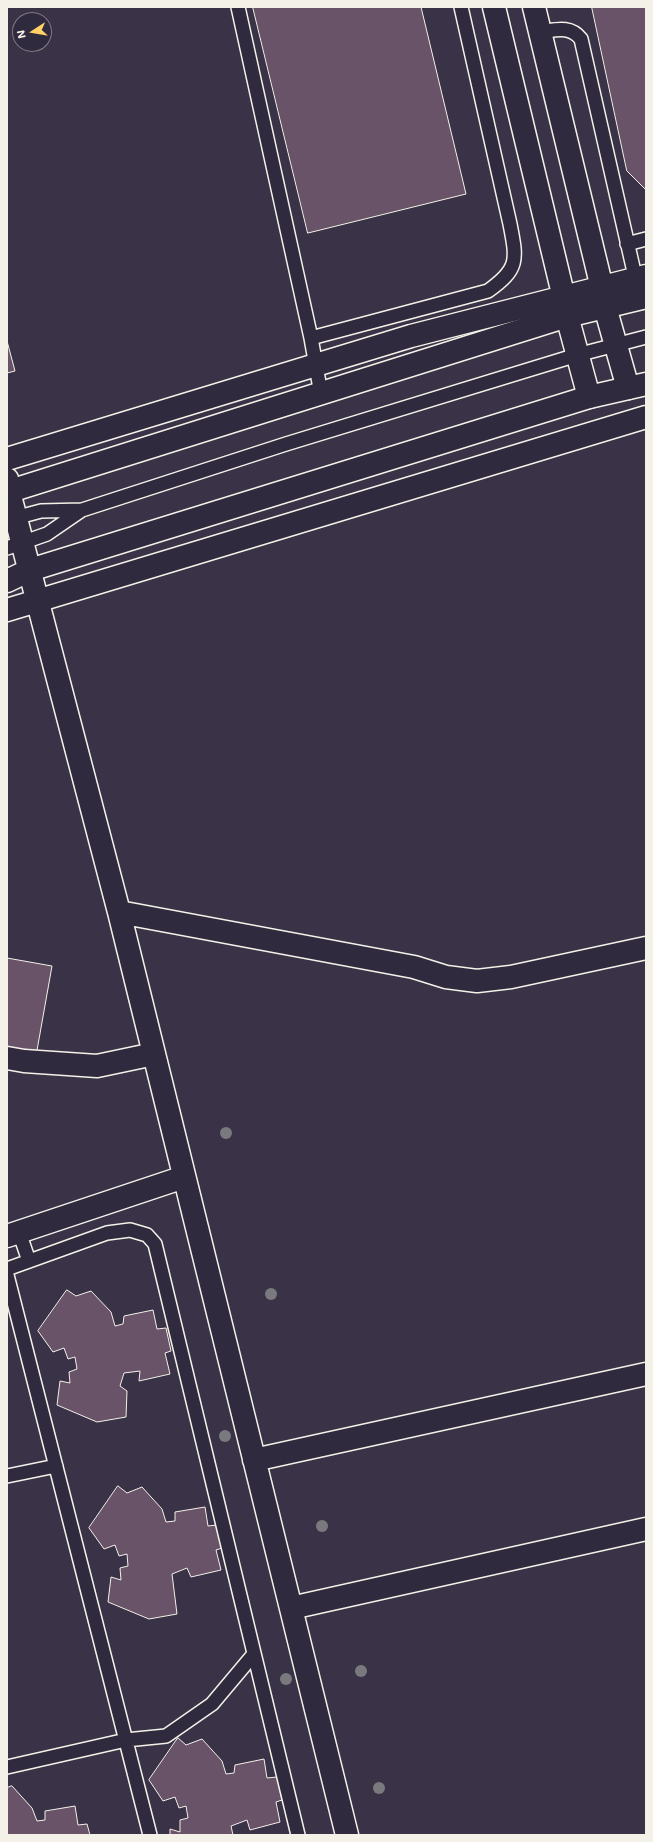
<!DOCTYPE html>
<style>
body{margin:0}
#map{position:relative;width:653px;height:1842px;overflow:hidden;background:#3a3246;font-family:Mali,sans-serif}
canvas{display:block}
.frame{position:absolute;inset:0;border:8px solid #f4f1e8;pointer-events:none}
.north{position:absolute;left:12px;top:12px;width:40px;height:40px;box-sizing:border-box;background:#2f2a3d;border:1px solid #7e7a81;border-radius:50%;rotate:258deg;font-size:11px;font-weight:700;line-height:16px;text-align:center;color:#f4f1e8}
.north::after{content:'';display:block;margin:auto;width:14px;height:18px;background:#ffd166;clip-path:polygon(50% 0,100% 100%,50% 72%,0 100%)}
</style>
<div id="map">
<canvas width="653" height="1842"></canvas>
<div class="frame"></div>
<div class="north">N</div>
</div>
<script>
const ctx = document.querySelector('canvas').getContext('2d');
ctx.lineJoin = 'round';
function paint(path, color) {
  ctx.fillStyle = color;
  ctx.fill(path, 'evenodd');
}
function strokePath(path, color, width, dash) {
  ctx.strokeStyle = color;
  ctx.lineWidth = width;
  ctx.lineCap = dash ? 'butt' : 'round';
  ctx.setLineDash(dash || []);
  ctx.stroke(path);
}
const building = new Path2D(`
 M253,7H421L466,194L308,233Z
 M592,7H646V190L627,171Z
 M7,341L15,371L7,373Z
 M7,958L52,966L36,1056L7,1051Z
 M67,1290L76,1296L91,1291L111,1312L115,1326L123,1324L124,1316L153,1310L157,1329L166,1328L171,1351L165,1353L170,1374L139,1381L140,1371L124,1373L120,1386L127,1391L126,1417L97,1422L57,1405L60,1381L70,1383L69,1372L77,1369L75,1357L68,1359L64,1348L53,1352L38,1331Z
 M118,1486L127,1493L142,1487L162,1509L166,1522L175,1521V1512L205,1507L208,1526L217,1525L222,1548L216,1550L221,1570L191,1577L187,1568L172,1574L177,1614L149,1619L108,1602L111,1577L121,1580L120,1568L128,1566L127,1554L119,1556L115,1545L104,1549L89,1528Z
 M178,1738L186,1745L202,1739L222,1761L226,1774L234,1773L235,1765L264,1759L267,1778L277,1777L282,1800L276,1802L280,1822L250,1830L247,1820L231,1826L233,1835H170V1829L180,1832V1820L188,1818L186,1806L179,1808L175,1797L163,1801L149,1780Z
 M12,1786L32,1808L37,1821L45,1820V1811L75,1806L78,1825L87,1824L90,1835H7V1788Z`);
paint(building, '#685369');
strokePath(building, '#f4f1e8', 1);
const lane = new Path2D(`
 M238,7L311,338L321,394
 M540,32C556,30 570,25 581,39L637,285
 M627,244L646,239
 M311,338L488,291C519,269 517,260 510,224L461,7
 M11,519L41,511L82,510L286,444L577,355L646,337
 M7,548L47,534L82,510
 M19,1232L29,1261
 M7,1269L107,1233L130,1230L147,1235L155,1244L298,1835
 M7,1275L150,1835
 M7,1476L56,1466
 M7,1767L126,1740L166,1736L212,1704L254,1654`);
const street = new Path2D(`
 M494,7L564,298L567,316L589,397
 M534,7L602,288L605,307L628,388
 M7,459L411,336L646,276
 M7,479L9,492L119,912L347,1835
 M7,610L646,417
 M119,912L414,967L446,977L477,981L511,977L646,948
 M7,1058L24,1061L97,1066L154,1054
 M7,1236L184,1177
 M254,1460L646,1374
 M291,1608L646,1529`);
const secondary = new Path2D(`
 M7,492L567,316L646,297
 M7,581L30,570L589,397L646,384`);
strokePath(lane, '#f4f1e8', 16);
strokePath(street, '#f4f1e8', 25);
strokePath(secondary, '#f4f1e8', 25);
strokePath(lane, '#2f2a3d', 13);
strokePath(street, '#2f2a3d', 22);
strokePath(secondary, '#2f2a3d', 22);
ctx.fillStyle = '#7a7a7e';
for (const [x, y] of [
 [226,1133],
 [271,1294],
 [225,1436],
 [322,1526],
 [361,1671],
 [286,1679],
 [379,1788]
]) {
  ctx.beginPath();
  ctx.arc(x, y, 6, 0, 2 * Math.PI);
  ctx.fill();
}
</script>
